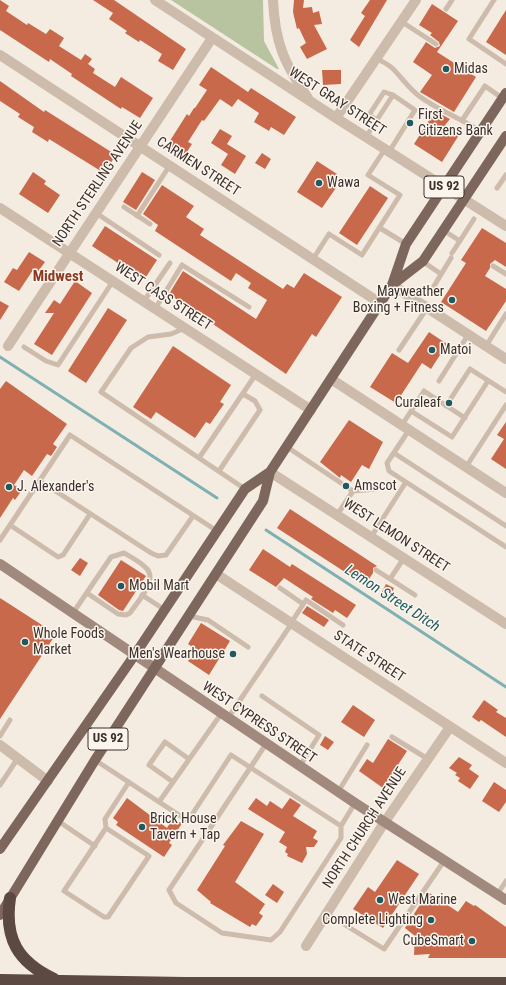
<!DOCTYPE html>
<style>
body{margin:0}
canvas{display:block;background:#f4ebe1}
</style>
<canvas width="506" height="985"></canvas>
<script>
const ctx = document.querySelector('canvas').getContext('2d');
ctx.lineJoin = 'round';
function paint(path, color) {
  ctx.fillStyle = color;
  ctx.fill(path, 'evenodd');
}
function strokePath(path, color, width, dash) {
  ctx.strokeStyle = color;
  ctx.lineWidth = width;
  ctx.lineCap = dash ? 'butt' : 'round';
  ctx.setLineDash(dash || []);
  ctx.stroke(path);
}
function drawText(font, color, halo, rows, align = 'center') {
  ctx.font = font + ' "Roboto Condensed",sans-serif';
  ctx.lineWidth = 3;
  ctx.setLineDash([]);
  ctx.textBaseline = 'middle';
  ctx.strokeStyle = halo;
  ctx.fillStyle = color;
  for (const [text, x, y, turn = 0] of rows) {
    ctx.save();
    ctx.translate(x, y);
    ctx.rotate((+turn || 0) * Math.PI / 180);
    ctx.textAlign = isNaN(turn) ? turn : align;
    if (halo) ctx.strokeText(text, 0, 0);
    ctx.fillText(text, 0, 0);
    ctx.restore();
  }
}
paint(new Path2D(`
 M171,0H263L264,41L279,69H277Z`), '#b8c4a0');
strokePath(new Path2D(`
 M0,357L217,498
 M266,530L506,687`), '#7fb0b2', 3);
paint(new Path2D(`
 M0,0L9,6L6,11L27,25L28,23L46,34L50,29L64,38L59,46L81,60L85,54L92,59L88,64L95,69L93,73L115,87L121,77L153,98L140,118L122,107L121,109L71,76L72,74L50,59L49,62L0,30Z
 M93,0H114L186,49L173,70L158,61L162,54L140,40L139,42L125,33L127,31L109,19L113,13Z
 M294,0H304L303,8L312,7L313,13L319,11L322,24L314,25L327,49L307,59L300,47L306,43L299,28L297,29L293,12Z
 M370,0H387L359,47L350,40L365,16L361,13Z
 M432,4L458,21L437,52L476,77L454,112L420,92L432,75L413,62L426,42L435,48L440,46L439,42L430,35L432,33L419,25Z
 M506,10V55L486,42Z
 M211,67L248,92L251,88L296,117L284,135L271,127L269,131L254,122L259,113L238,99L232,107L220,99L204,121L202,120L188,142L192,144L183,158L166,147L187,114L189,116L194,108H195L207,90L199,85Z
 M322,70H341V84L323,85Z
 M0,81L44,112L45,110L116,155L104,173L49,139L48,142L32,132L34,127L18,117L20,114L0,101Z
 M435,111L450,119L445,125L459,135L442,162L414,144Z
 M220,129L232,136L227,144L246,156L235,174L221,165L228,154L211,143Z
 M262,153L271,159L265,169L255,163Z
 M317,161L337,174L333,182L338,185L322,208L297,192Z
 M33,172L46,181L44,184L60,195L48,213L19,194Z
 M142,172L155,180L136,210L123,202Z
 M162,185L194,206L186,217L204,229L200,235L283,289L287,284L294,288L304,273L342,297L316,337L312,334L286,374L169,294L183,271L256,319L267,300L248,288L251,283L236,273L231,281L155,231L158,225L143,214Z
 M370,186L388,198L357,245L339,233Z
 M105,226L157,260L144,280L92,246Z
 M482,228L506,243V267L495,260L490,264V268L485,276L506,289V301L486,331L441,302L466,263L461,260Z
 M29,252L45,262L37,273L33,270L19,291L4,282L13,268L17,270Z
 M75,281L92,293L52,355L34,344L54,313H45L54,300L60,304Z
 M0,301L9,306L0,320Z
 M108,308L127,320L86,383L68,371Z
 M429,332L447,344L431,369L422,363L396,403L370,387L392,353L408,363Z
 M173,346L231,385L220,402L224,404L210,424L206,422L195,438L156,412L151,419L133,407Z
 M6,381L67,424L53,444L57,447L51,456L47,454L32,476L24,470L14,485L22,490L15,500L13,498L0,518V389Z
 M349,420L383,442L369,469L362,465L351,482L341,475L340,478L320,462Z
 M506,422V469L491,459L504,439L497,435Z
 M290,509L377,566L373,568V573L365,585L277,528Z
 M263,549L290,567L292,564L356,605L347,618L335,610L333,613L311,599L313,597L284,578L276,587L249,570Z
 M80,558L88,563L80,576L71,570Z
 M121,560L146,576L123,611L119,610L98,595Z
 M386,584L394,588L388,600L380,596Z
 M0,598L56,634L0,719Z
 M307,606L329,620L324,627L302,613Z
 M201,623L230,641L209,675L188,661L195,649L188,644Z
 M484,700L498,710L496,712L506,718V737L481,720L479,722L472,717Z
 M353,705L375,720L364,737L341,722Z
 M325,736L334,742L328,750L320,745Z
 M388,739L407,751L383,788L359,771L367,759L373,763Z
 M459,757L472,765L469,769L479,776L470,789L458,781L460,778L455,775L457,773L449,768Z
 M494,782L506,790V802L499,812L482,801Z
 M127,798L167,828L170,823L183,822L169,843L172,845L164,857L116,825L118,822L113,818Z
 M256,798L267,806L270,801L282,809L290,798L301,805L293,816L317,831L313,838L318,841L314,847H306L307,854L302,863L287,856L288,854L285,852L287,847L279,842L285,832L248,809Z
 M241,821L264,834L235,882L265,904L259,913L263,916L256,926L252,924L250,927L210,903L211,902L197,890L225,846L223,845Z
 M397,860L419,874L383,928L353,909L368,887L375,892Z
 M273,884L284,892L277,903L265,895Z
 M428,892L458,912L466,901L474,906L475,905L506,927V958H428L430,954L414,955L415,936L405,928Z`), '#c8694b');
strokePath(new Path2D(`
 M494,0L469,39L506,64
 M446,9L452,0
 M402,22L436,44
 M377,59C382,61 387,64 391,67C401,76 408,88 419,96C439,111 461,118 480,131
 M463,119L485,86L502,98
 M377,120L369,115L384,92L393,95
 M366,137L393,95L415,110L389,152
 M497,188L506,175
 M124,207L150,224
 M96,213L159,255
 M137,216L170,165
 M380,228L406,244
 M443,230L460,241
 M452,253L474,219
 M313,259L329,234L362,255L400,195L368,175L385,149
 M422,261L441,274
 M493,266L506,274
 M431,291L451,258
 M144,301L170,263
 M155,309L182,265L249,307
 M185,328L171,334L148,337L131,348L101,392L245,489
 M486,346L506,314
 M24,347L46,361L58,365L113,281
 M399,350L427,308
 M439,381L468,335
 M446,406L470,369L506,392
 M411,411L452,437L488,381
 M402,425L424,391L465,418
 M409,430L387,463L389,471L506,547
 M287,447L353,491L376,489
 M394,453L506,526
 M199,458L256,374
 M466,467L506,405
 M219,471L260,410L255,401L243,394
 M40,481L151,553L158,556L166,555L193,516
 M337,515L353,491
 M10,525L58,557L63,555L90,514
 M371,537L406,482
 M0,540L70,435L217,531
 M376,570L415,595
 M390,579L404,558
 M280,588L303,604
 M142,595L165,610
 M73,613L111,557L124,553C131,557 139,561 145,567C160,579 137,602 130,613L126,615L118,614L87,593
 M189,616L208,620L248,647
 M291,623L306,600L343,625
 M262,696L319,735L300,766
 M228,718L292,623
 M0,736L10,720
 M392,737L428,759
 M266,744L169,890L176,903L222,933L271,940L280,932L341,838V826L355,803
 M95,760L185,819
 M173,782L149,765L165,742L189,759
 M0,785L18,758
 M338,792L367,745
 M159,802L221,714
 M193,813L231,755L341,826
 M58,821L95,846
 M106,828L64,891L104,917H108L149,856L106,828L105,819L129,782
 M497,895L506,881
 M326,913L384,949L444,861`), '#cdbbac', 5);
strokePath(new Path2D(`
 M155,0L336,118L506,226
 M273,0C275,43 284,63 308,98
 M0,55L380,303
 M336,118L416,0
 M0,208L311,410
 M392,285L506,359
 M8,346L212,38
 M331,379L506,493
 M270,472L506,624
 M216,574L506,763
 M0,745L48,781
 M306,946L384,823L450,727`), '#cdbbac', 10);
strokePath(new Path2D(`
 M0,564L355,803L506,900`), '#a18a7d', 10);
strokePath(new Path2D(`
 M392,285L423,261L506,136
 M0,849L134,656L245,489L270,472
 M0,915L95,760L263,501L270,472L392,285L406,244L506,93`), '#7d675c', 10);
strokePath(new Path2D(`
 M10,898C4,939 18,962 54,979
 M0,980L185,983H506`), '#5c4a42', 12);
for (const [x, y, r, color] of [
 [446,69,4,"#1f5a5e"],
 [410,123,4,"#1f5a5e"],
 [319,183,4,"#1f5a5e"],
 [452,300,4,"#1f5a5e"],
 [432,350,4,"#1f5a5e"],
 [449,403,4,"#1f5a5e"],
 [346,486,4,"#1f5a5e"],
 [9,487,4,"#1f5a5e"],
 [121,586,4,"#1f5a5e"],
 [25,642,4,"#1f5a5e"],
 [233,654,4,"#1f5a5e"],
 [142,827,4,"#1f5a5e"],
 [380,900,4,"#1f5a5e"],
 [431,920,4,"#1f5a5e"],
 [472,941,4,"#1f5a5e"]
]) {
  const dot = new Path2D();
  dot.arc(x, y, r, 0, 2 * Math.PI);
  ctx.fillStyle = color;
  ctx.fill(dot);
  strokePath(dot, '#fbf5ee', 1.5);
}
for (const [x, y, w] of [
 [444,187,40],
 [108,739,40]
]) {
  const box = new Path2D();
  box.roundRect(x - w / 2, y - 11, w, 22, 3);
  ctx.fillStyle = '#fbf5ee';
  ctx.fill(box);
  strokePath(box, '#3b302b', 1);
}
drawText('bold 13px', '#3b302b', null, [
 ["US 92",444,187],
 ["US 92",108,739]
]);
drawText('14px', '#3b302b', '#fbf5ee', [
 ["Midas",454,69],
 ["First",418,115],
 ["Citizens Bank",418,131],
 ["Wawa",327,183],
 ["Mayweather",444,292,"right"],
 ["Boxing + Fitness",444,308,"right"],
 ["Matoi",440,350],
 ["Curaleaf",441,403,"right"],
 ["Amscot",354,486],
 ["J. Alexander's",17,487],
 ["Mobil Mart",129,586],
 ["Whole Foods",33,634],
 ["Market",33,650],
 ["Men's Wearhouse",225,654,"right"],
 ["Brick House",150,819],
 ["Tavern + Tap",150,835],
 ["West Marine",388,900],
 ["Complete Lighting",423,920,"right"],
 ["CubeSmart",464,941,"right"]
], 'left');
drawText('14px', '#3b302b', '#fbf5ee', [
 ["WEST GRAY STREET",337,102,33],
 ["CARMEN STREET",198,167,33],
 ["NORTH STERLING AVENUE",98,184,-56],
 ["WEST CASS STREET",163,297,33],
 ["WEST LEMON STREET",396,536,33],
 ["STATE STREET",369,657,33],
 ["WEST CYPRESS STREET",259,723,34],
 ["NORTH CHURCH AVENUE",365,828,-57]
]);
drawText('bold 15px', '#8c3b22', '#fbf5ee', [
 ["Midwest",58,277]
]);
drawText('italic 15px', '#1f5a5e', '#fbf5ee', [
 ["Lemon Street Ditch",392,599,33]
]);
</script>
